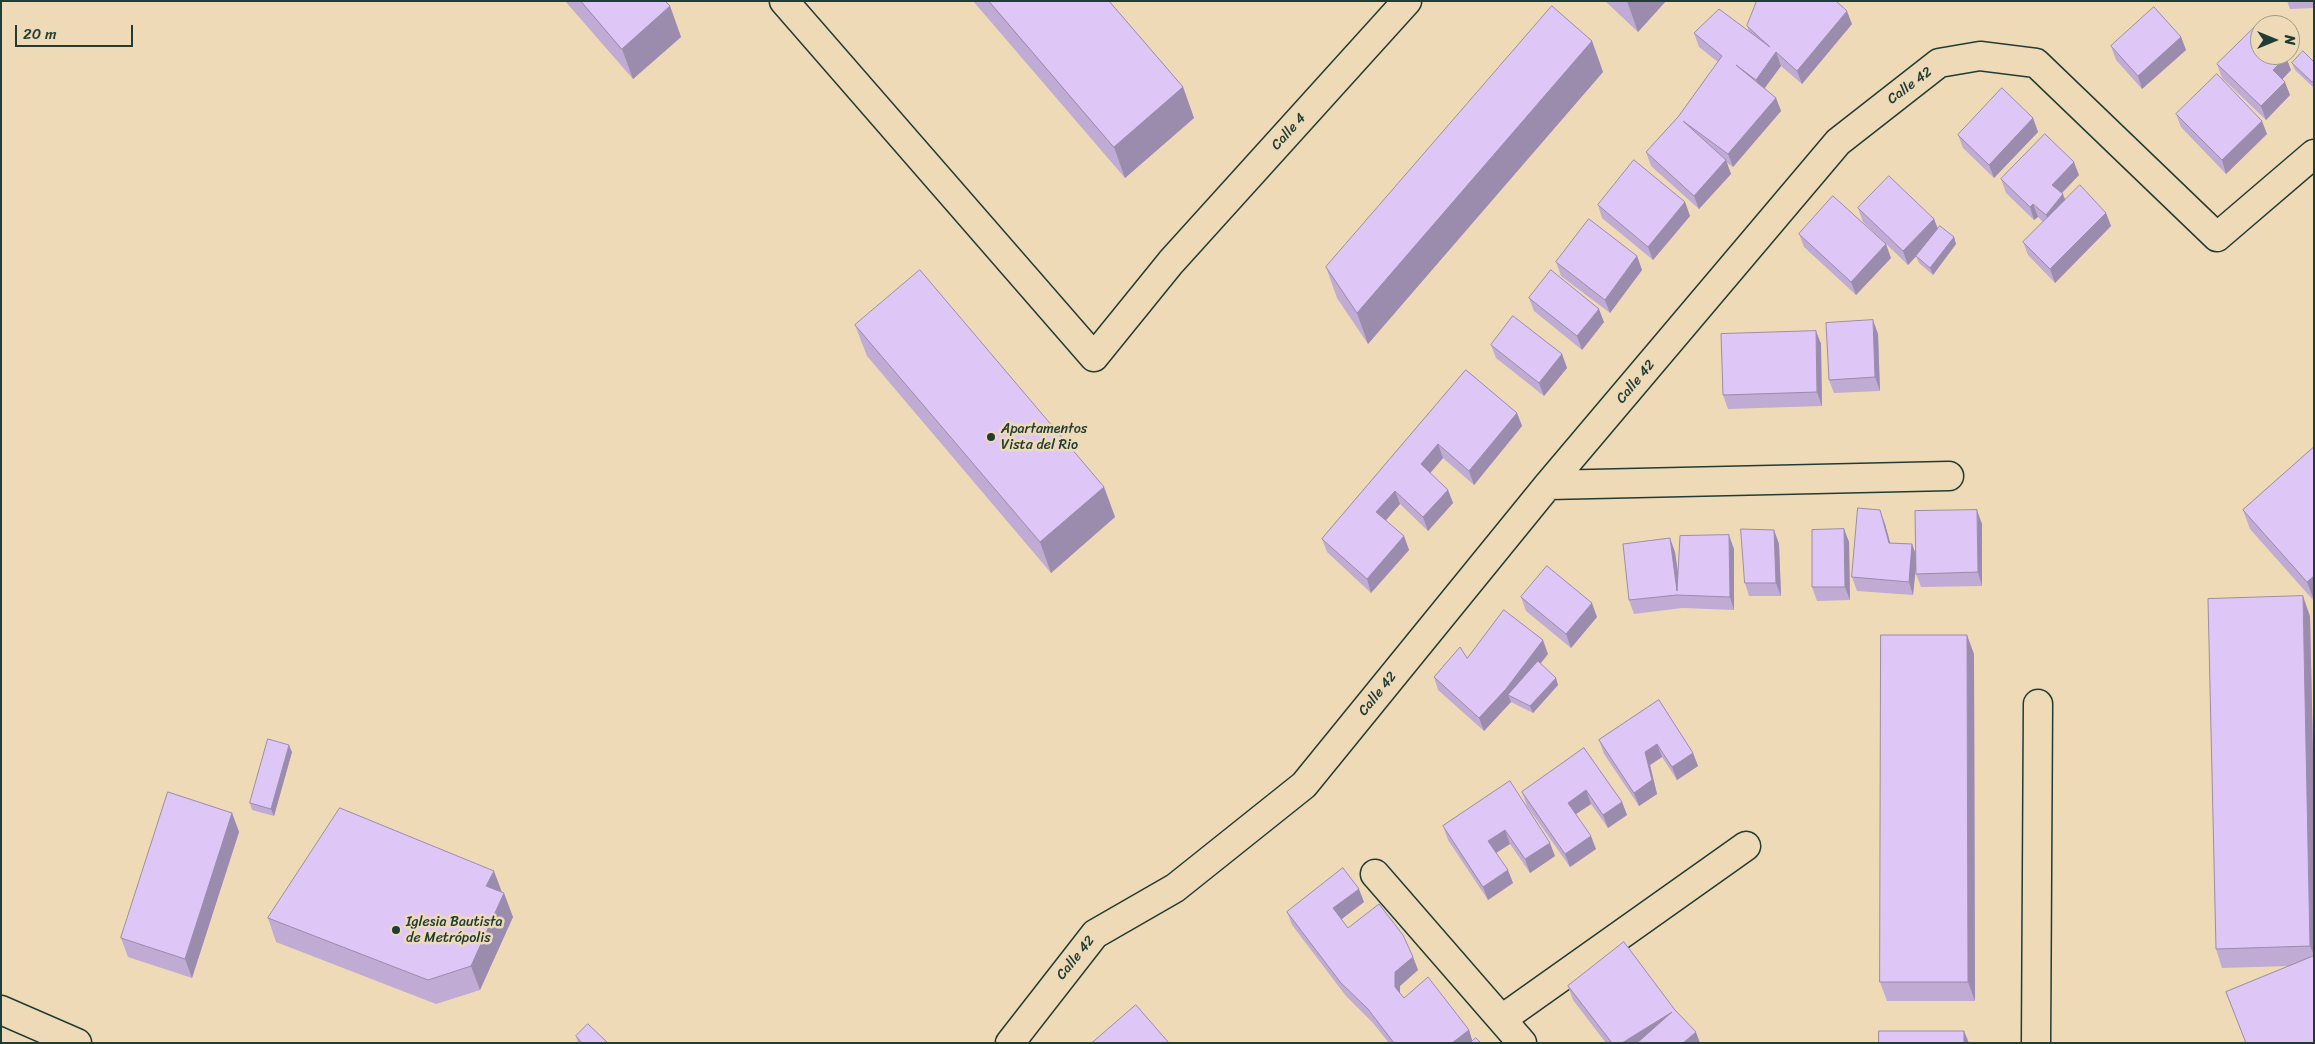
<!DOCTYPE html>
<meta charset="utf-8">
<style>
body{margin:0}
#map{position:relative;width:2315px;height:1044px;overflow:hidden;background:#efdab8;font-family:Sriracha,sans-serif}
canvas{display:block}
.frame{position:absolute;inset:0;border:2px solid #1f3d34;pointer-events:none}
.north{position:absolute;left:2250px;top:15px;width:50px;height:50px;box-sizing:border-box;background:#efdab8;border:1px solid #9c9b83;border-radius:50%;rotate:90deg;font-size:14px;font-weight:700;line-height:20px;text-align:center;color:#1f3d34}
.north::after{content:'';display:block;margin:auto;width:18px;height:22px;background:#1f3d34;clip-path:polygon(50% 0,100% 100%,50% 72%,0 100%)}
.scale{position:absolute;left:15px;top:25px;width:118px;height:22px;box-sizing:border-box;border:2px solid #1f3d34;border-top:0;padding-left:6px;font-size:15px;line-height:18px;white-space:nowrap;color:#1f3d34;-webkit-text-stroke:4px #efdab8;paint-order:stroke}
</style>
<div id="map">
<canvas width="2315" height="1044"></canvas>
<div class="frame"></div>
<div class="north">N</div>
<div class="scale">20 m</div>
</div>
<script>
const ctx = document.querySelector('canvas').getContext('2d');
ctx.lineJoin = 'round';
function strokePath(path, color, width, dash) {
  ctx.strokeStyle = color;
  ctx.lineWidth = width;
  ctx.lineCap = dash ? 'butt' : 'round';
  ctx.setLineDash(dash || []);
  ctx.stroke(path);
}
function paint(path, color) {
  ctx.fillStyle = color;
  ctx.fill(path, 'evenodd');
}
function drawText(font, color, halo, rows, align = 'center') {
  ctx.font = font + ' Sriracha,sans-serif';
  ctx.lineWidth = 5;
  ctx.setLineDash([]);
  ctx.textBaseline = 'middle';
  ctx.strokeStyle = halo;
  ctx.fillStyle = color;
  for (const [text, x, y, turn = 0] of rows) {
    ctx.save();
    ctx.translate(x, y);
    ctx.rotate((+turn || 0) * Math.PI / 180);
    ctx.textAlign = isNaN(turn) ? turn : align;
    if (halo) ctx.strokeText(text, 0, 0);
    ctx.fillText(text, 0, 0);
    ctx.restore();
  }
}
const minor = new Path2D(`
 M784,1L1094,357L1171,262L1407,1
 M1548,485L1949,476
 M1375,874L1522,1043
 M1,1010L77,1043
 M1502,1019L1746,846
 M1010,1043L1095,934L1175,888L1304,785L1548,485L1838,142L1939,63L1980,56L2036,63L2217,237L2314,154
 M2036,1043L2038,704`);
strokePath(minor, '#1f3d34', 31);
strokePath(minor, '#efdab8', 28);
paint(new Path2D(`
 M565,1H665L670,6L681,37L633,79Z
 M973,1H1109L1183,87L1194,118L1125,178Z
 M1605,1H1666L1638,32Z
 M2287,1H2314V8L2290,9Z
 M1852,24L1802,84L1781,66L1764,89L1776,98L1781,111L1733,167L1726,162L1731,174L1699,209L1651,166L1646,152L1678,117L1718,62L1699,47L1694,33L1749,32L1747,26Z
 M2181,37L2186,50L2142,89L2116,60L2111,46Z
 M1592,41L1603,72L1368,344L1337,298L1326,267Z
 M2286,57L2291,70L2282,79L2290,95L2266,120L2222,78L2217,64Z
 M2314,62V88L2295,70L2292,63Z
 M2176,114L2267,134L2226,174L2181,127Z
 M2033,118L2038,132L1994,178L1963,148L1958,135Z
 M2079,175L2062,193L2065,200L2106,213L2111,226L2055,283L2028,255L2023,242L2043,222L2038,217L2034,220L2006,193L2001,179Z
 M1685,202L1690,216L1653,260L1602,218L1598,205Z
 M1858,208L1934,219L1938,229L1954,237L1956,244L1933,275L1919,263L1916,256L1908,265L1863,222Z
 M1799,234L1891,258L1856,295L1804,247Z
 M1637,256L1642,270L1610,313L1561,276L1556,262Z
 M1529,298L1604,322L1582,350L1534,311Z
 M855,325L1104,487L1115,517L1051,573L867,356Z
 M1816,331L1821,344L1822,406L1728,409L1723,395Z
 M1878,334L1880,391L1834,393L1829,380Z
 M1491,345L1562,354L1567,368L1544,396L1496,358Z
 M1466,370L1517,413L1522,426L1474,485L1443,458L1430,473L1448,490L1453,503L1428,531L1400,504L1385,520L1404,536L1409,550L1371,593L1327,552L1322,539Z
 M2314,447V601L2250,529L2243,510Z
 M1885,524L1890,543L1912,544L1916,556L1982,524V586L1921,587L1916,574V564L1913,595L1857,591L1852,577Z
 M1844,529L1849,542L1850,600L1817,601L1812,587Z
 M1774,530L1779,544L1781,596H1749L1745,583Z
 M1734,549V610L1682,608L1634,614L1629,600L1675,552L1678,574Z
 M1521,597L1597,617L1571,648L1526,611Z
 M2310,616L2314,798V1043H2246L2226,992L2290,966L2222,968L2216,949Z
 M1548,654L1540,663L1558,685L1533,713L1511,702L1484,731L1438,690L1434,677L1467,658Z
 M1974,654L1975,1001H1887L1880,982Z
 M1659,700L1693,753L1698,766L1677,780L1662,757L1650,765L1657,794L1639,806L1604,754L1599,740Z
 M1584,748L1622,802L1627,815L1608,828L1591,804L1576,814L1596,849L1570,867L1527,806L1522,792Z
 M292,752L274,816L252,810L250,803Z
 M1510,781L1555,856L1530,873L1510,844L1496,853L1513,883L1488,900L1448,840L1443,826Z
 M232,813L239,832L192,978L128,957L121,938Z
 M502,892L513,917L480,990L436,1004L276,942L268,918Z
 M1364,902L1341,919L1348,928L1413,957L1418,970L1400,986V993L1404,998L1469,1030L1472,1041L1481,1043H1389L1373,1023L1346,996L1292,925L1287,912Z
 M1568,986L1700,1043H1606L1573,1000Z
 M576,1036L608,1043H578Z`), '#bfabd4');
paint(new Path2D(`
 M1627,1H1666L1638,32Z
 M670,6L681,37L633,79L622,49Z
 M1847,11L1852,24L1802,84L1797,71Z
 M2181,37L2186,50L2142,89L2138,76Z
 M1592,41L1603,72L1368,344L1357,313Z
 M1776,52L1781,66L1761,93L1756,80Z
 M2286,57L2291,70L2278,84L2273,70Z
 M2285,82L2290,95L2266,120L2261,106Z
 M1183,87L1194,118L1125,178L1114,147Z
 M1776,98L1781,111L1733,167L1728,154Z
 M2033,118L2038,132L1994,178L1989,165Z
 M2262,121L2267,134L2226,174L2222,160Z
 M1726,160L1731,174L1699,209L1694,196Z
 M2074,162L2079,175L2057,198L2052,185Z
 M2063,194L2068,207L2051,229L2046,215Z
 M1685,202L1690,216L1653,260L1648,247Z
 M2033,204L2038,217L2034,220L2030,207Z
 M2106,213L2111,226L2055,283L2050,269Z
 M1934,219L1939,232L1908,265L1903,251Z
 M1954,237L1956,244L1933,275L1930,268Z
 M1886,244L1891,258L1856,295L1851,282Z
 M1637,256L1642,270L1610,313L1605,300Z
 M1599,309L1604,322L1582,350L1577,336Z
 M1873,320L1878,334L1880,391L1875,377Z
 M1816,331L1821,344L1822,406L1817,392Z
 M1562,354L1567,368L1544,396L1539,383Z
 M1517,413L1522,426L1474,485L1469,471Z
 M1438,444L1443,458L1426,478L1421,464Z
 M1104,487L1115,517L1051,573L1040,542Z
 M1448,490L1453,503L1428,531L1423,517Z
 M1395,491L1400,504L1381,526L1376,512Z
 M1880,510L1885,524L1894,556L1889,543Z
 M1977,510L1982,524V586L1978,572Z
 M1844,529L1849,542L1850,600L1845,587Z
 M1774,530L1779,544L1781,596L1776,583Z
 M1729,535L1734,549V610L1730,597Z
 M1404,536L1409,550L1371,593L1367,579Z
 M1670,538L1675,552L1681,595L1677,591Z
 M1912,544L1917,558L1913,595L1909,582Z
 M2314,576V600L2307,582Z
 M2303,596L2310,616L2314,798V955L2310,946Z
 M1592,603L1597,617L1571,648L1566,634Z
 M1967,635L1974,654L1975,1001L1968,982Z
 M1543,640L1548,654L1514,698L1508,695L1511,702L1484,731L1479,718Z
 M1556,678L1558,685L1533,713L1530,706Z
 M1657,744L1662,757L1650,765L1657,794L1639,806L1634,793L1645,752Z
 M289,745L292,752L274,816L271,809Z
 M1693,753L1698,766L1677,780L1672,767Z
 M1586,790L1591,804L1573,816L1568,803Z
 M1622,802L1627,815L1608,828L1603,815Z
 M232,813L239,832L192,978L185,959Z
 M1505,830L1510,844L1493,855L1488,841Z
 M1591,836L1596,849L1570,867L1565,854Z
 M1550,843L1555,856L1530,873L1525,859Z
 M1508,870L1513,883L1488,900L1483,887Z
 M494,871L503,895L486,886Z
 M1359,889L1364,902L1338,922L1333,908Z
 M504,893L513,917L480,990L471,966Z
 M1413,957L1418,970L1400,986V1000L1395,987V972Z
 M1672,1012L1648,1043H1622Z
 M1469,1030L1473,1043H1452Z
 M1964,1031L1969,1043H1964Z
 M1696,1032L1700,1043H1683Z`), '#9b8bad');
const building = new Path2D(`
 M581,1H665L670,6L622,49Z
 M989,1H1109L1183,87L1114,147Z
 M1757,1H1836L1847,11L1797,71L1776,52L1756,80L1736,65L1776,98L1728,154L1683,121L1726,160L1694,196L1646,152L1678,117L1722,56L1694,33L1719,9L1770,47L1747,26Z
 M1552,6L1592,41L1357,313L1326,267Z
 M2154,7L2181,37L2138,76L2111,46Z
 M2255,27L2260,31V55H2284L2286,57L2273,70L2285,82L2261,106L2217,64Z
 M2303,51L2314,62V80L2312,82L2292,63Z
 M2217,74L2262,121L2222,160L2176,114Z
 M2002,88L2033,118L1989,165L1958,135Z
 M2045,134L2074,162L2052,185L2063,194L2046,215L2033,204L2030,207L2001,179Z
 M1634,160L1685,202L1648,247L1598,205Z
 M1889,176L1934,219L1903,251L1858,208Z
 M2080,185L2106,213L2050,269L2023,242Z
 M1833,196L1886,244L1851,282L1799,234Z
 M1589,219L1637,256L1605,300L1556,262Z
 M1940,226L1954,237L1930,268L1916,256Z
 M920,270L1104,487L1040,542L855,325Z
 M1551,270L1599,309L1577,336L1529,298Z
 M1513,316L1562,354L1539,383L1491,345Z
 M1873,320L1875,377L1829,380L1826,323Z
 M1816,331L1817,392L1723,395L1721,334Z
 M1466,370L1517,413L1469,471L1438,444L1421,464L1448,490L1423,517L1395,491L1376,512L1404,536L1367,579L1322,539Z
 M2314,447V576L2307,582L2243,510Z
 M1858,508L1880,510L1889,543L1912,544L1909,582L1852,577Z
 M1977,510L1978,572L1916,574L1915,511Z
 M1741,529L1774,530L1776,583H1745Z
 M1844,529L1845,587H1812V530Z
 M1729,535L1730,597L1677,595L1629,600L1623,544L1670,538L1677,591L1680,536Z
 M1547,566L1592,603L1566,634L1521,597Z
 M2303,596L2310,946L2216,949L2208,599Z
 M1504,610L1543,640L1506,689L1479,718L1434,677L1460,647L1467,658Z
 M1881,635H1967L1968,982H1880Z
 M1538,661L1556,678L1530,706L1508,695Z
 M1659,700L1693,753L1672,767L1657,744L1645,752L1652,780L1634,793L1599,740Z
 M268,739L289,745L271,809L250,803Z
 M1584,748L1622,802L1603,815L1586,790L1568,803L1591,836L1565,854L1522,792Z
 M1510,781L1550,843L1525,859L1505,830L1488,841L1508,870L1483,887L1443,826Z
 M168,792L232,813L185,959L121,938Z
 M340,808L494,871L486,886L504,893L471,966L428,980L268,918Z
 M1343,868L1359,889L1333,908L1348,928L1379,904L1403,935L1413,957L1395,972V987L1404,998L1428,977L1469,1030L1452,1043H1394L1368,1009L1341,983L1287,912Z
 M1624,942L1675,1010L1696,1032L1683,1043H1637L1672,1012L1622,1043H1612L1568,986Z
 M2314,956V1043H2246L2226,992Z
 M1136,1005L1169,1043H1092Z
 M588,1024L608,1043H582L576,1036Z
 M1879,1031H1964V1043H1879Z
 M1476,1038L1481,1043H1470Z`);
paint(building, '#dec7f7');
strokePath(building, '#9b8bad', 1);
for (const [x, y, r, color] of [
 [991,437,5,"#1f3d34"],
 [396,930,5,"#1f3d34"]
]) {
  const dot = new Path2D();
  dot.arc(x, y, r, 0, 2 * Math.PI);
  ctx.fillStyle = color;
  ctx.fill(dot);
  strokePath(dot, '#efdab8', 2);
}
drawText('14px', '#1f3d34', '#efdab8', [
 ["Calle 42",1910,86,-37],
 ["Calle 4",1289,132,-48],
 ["Calle 42",1636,382,-50],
 ["Calle 42",1378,694,-51],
 ["Calle 42",1076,958,-51]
]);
drawText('14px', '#1f3d34', '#efdab8', [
 ["Apartamentos",1001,429],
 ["Vista del Rio",1001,445],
 ["Iglesia Bautista",406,922],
 ["de Metrópolis",406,938]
], 'left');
</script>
